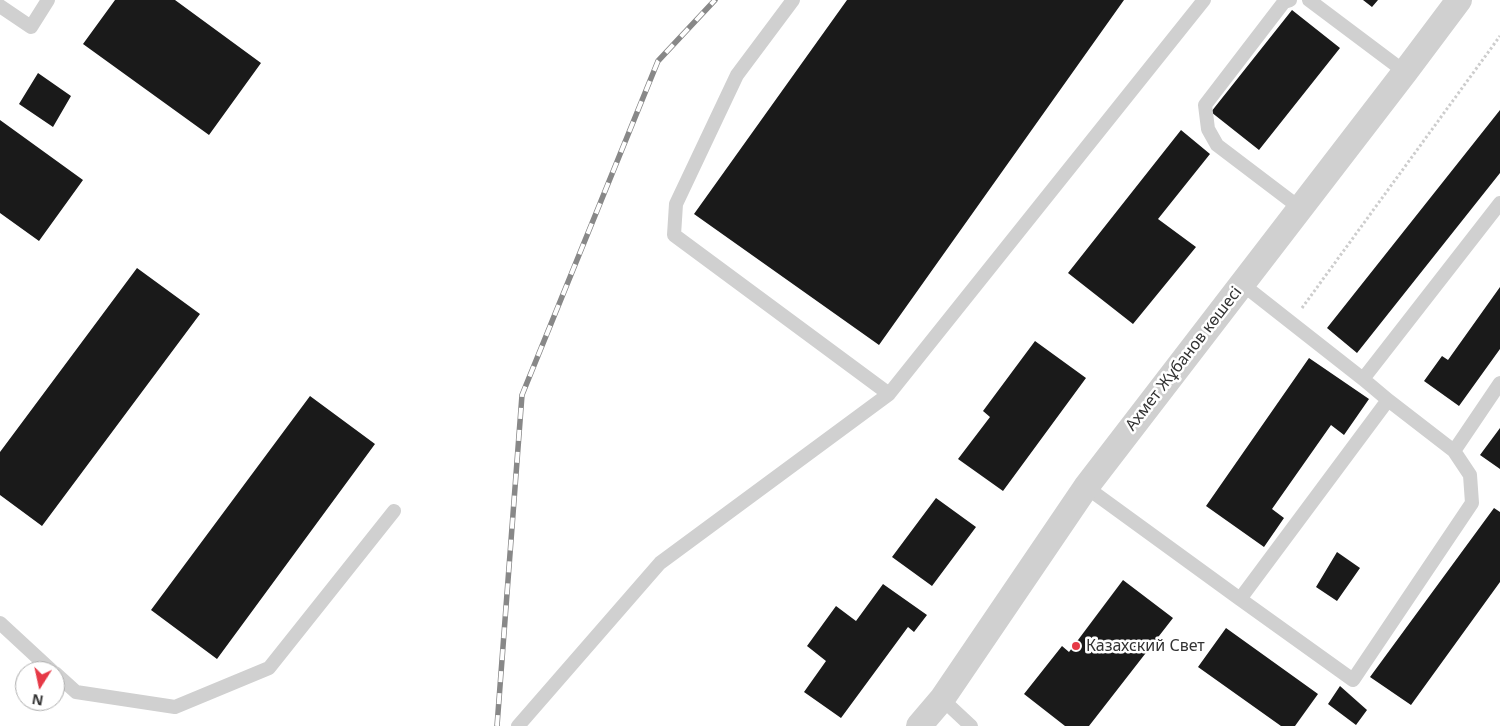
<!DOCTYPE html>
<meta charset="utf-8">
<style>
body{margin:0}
#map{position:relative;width:1500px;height:726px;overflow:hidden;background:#fff;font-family:"Noto Sans",sans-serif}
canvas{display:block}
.north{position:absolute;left:15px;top:661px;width:50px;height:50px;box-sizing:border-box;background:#fff;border:1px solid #adadad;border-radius:50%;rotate:190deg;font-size:14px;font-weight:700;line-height:20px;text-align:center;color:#333}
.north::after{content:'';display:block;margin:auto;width:18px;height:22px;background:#e63946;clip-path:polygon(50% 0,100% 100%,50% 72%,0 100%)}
</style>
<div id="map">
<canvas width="1500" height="726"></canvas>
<div class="north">N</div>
</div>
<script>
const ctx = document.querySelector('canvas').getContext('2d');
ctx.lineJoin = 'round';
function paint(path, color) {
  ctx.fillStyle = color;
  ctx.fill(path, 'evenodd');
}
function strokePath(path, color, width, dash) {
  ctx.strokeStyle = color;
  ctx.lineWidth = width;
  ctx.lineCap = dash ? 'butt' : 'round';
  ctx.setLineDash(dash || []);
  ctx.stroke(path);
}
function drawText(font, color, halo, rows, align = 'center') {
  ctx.font = font + ' "Noto Sans",sans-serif';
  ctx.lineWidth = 5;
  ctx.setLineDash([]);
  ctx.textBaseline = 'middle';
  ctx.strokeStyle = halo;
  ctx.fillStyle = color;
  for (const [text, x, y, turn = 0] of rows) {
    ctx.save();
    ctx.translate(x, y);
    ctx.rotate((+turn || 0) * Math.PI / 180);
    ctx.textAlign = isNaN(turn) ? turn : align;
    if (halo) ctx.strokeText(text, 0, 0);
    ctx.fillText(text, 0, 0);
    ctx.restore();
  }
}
paint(new Path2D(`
 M115,0H175L261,63L209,135L83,44Z
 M847,0H1124L879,345L694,214Z
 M1363,0H1378L1372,7Z
 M1292,10L1340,48L1259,150L1211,112Z
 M38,73L71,96L53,127L19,104Z
 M1500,110V173L1357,353L1327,328Z
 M0,120L83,180L39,241L0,213Z
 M1181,130L1210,154L1158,219L1196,247L1133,324L1068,273Z
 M137,268L200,314L42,526L0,495V452Z
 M1500,287V349L1459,406L1424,381L1442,356L1448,360Z
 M1035,341L1086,378L1003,491L958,459L990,417L983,411Z
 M1309,358L1369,399L1344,435L1331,425L1272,509L1284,518L1264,547L1206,506Z
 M310,396L375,444L217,659L151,610Z
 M1500,428V469L1480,455Z
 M936,498L976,527L932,586L892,557Z
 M1494,508L1500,512V582L1411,705L1370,677Z
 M1337,552L1360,568L1337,601L1316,587Z
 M1123,580L1173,618L1089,726H1065L1024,694L1062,646L1069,652Z
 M883,584L927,615L914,632L908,627L841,718L804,692L826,661L807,646L836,606L856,621Z
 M1226,628L1318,694L1295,726H1281L1198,667Z
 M1340,686L1367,710L1356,725L1328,704Z`), '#1a1a1a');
strokePath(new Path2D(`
 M1302,308L1500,36`), '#cdcdcd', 3, [2.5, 2.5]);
strokePath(new Path2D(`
 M793,0L737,75L676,204L674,235L889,394
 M1290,0L1284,2L1205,105L1208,129L1217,145L1300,208
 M1309,0L1405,72
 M0,6L31,27L48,0
 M1242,284L1363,379
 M1454,451L1500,383
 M1086,487L1240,599L1388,400L1363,379L1500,203
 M1240,599L1353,680L1472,503L1470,475L1454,451L1388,400
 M0,623L52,671
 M55,673L76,692L175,707L269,668L394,511
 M942,699L971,726
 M518,726L660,563L889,394L1204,0`), '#d0d0d0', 14);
strokePath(new Path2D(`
 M919,726L942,699L1086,487L1405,72L1459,0`), '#d0d0d0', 26);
const rail = new Path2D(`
 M497,726L522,395L658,61L715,0`);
strokePath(rail, '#888', 5.5);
strokePath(rail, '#fff', 4, [11]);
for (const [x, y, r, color] of [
 [1076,646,5,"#e63946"]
]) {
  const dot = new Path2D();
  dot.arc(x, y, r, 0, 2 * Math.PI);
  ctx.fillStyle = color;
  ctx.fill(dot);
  strokePath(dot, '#fff', 2);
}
drawText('16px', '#333', '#fff', [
 ["Ахмет Жұбанов көшесі",1184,359,-52]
]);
drawText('16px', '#333', '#fff', [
 ["Казахский Свет",1086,646]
], 'left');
</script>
